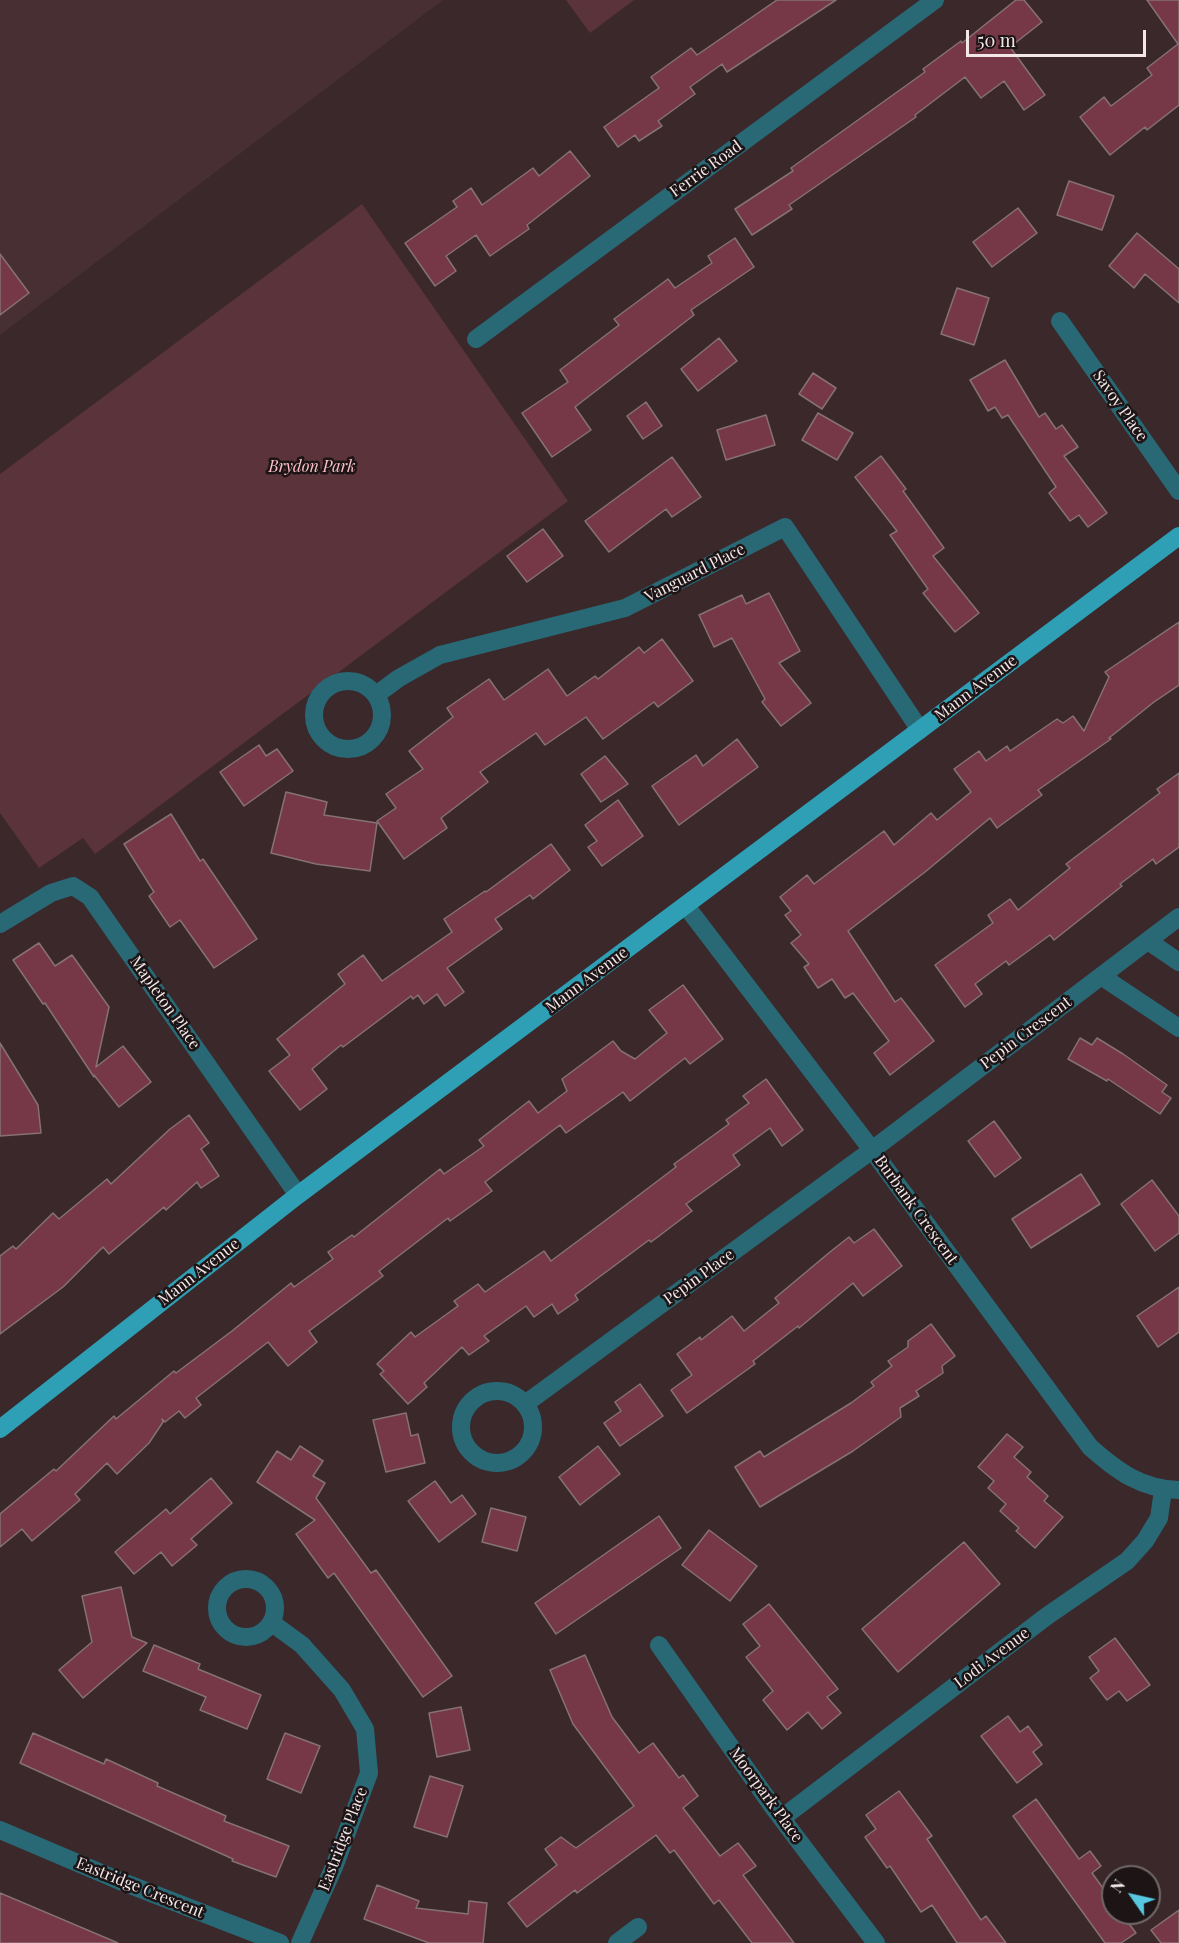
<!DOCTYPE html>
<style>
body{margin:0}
#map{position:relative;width:1179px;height:1943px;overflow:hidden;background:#3a282b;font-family:"Playfair Display",serif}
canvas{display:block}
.north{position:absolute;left:1101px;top:1865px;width:60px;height:60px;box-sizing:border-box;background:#1c1415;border:2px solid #72686a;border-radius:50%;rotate:304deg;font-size:16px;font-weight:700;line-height:24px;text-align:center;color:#f3e7e9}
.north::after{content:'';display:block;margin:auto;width:21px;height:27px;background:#56c9e1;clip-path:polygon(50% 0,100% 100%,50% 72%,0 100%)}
.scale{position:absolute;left:966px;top:30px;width:180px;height:27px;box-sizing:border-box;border:3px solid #f3e7e9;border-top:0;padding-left:8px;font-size:18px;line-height:21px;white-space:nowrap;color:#f3e7e9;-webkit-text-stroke:4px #1c1415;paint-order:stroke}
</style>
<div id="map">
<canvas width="1179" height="1943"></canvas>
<div class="north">N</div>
<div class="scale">50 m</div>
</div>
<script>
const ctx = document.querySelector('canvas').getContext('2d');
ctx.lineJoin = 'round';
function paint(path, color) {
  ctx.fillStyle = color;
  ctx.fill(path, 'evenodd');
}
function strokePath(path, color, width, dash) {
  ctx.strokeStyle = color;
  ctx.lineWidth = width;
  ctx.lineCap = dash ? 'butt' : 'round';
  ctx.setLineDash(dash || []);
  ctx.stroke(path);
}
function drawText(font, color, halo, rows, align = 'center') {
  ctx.font = font + ' "Playfair Display",serif';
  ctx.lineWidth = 5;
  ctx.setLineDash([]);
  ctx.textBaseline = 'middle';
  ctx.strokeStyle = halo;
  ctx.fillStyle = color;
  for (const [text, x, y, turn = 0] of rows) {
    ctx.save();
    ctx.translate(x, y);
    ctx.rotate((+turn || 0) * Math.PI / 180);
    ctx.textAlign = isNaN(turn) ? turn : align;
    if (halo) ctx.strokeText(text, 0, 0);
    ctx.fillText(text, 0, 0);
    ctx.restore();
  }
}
paint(new Path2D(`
 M0,0H443L0,335Z`), '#482f34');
paint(new Path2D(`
 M566,0H634L590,33Z
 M362,204L568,501L95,854L83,838L39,868L0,813V474Z`), '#5a333b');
const building = new Path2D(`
 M777,0H836L727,72L722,64L690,87L695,94L658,121L662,126L639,141L635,135L618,147L604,127L659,88L651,77L691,48L697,55Z
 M1016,0H1024L1042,22L1010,47L1045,95L1024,110L1004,81L981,98L965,77L915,115L916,117L789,205L792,209L752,235L735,209L793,171L791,168L925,72L923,69L961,41L962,43Z
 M1147,0H1179V105L1147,130L1145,127L1110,155L1080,117L1104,97L1111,106L1152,75L1147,68L1178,44Z
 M570,151L590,176L527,225L529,229L490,256L476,235L446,256L456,271L435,286L405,243L457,207L453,201L471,188L482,205L533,168L539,176Z
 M1069,181L1114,196L1102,230L1057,215Z
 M1018,208L1037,233L992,267L973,242Z
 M1137,233L1179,269V303L1145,274L1134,288L1109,266Z
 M735,238L754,267L691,310L694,315L575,407L591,430L552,457L522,413L568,382L560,370L619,325L614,319L668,279L675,288L712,263L708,256Z
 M0,254L29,293L0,315Z
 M957,288L989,298L974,345L941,334Z
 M719,338L737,361L698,391L681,369Z
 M1005,360L1039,417L1045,413L1056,429L1062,425L1078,447L1064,456L1107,513L1088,527L1079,515L1070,521L1049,493L1056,487L1008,415L1002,418L995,407L988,411L970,380Z
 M813,373L836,388L822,409L799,394Z
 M646,402L662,426L643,439L627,416Z
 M818,413L853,433L837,460L802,440Z
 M766,415L775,445L726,460L717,430Z
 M881,456L906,489L903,491L944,548L933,556L979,613L955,632L923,593L928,589L890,535L897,531L855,477Z
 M672,457L701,497L672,517L666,509L609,552L585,521Z
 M543,529L563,556L527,582L507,556Z
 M769,593L800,651L779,663L811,703L781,726L762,702L765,699L732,638L714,647L699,615L742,595L746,604Z
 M1179,622V685L1154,702L1109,738L1111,739L1038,790L1042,795L997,828L990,818L925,872L848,931L895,1002L901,998L934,1041L890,1075L874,1053L889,1041L853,993L845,998L832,979L818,988L804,967L809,964L791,943L801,935L785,915L791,911L780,897L807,875L814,884L884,831L894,845L931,813L937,820L971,792L954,769L979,751L986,761L1007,746L1010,751L1057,719L1063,723L1073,716L1084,731L1109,677L1105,672Z
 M662,639L693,681L658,707L654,702L603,739L586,717L545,745L536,733L480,772L488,782L441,818L447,828L404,859L377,821L396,808L386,794L423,769L409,751L453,717L447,708L489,679L504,700L548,669L567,696L595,676L598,679L639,647L644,653Z
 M737,739L758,767L679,825L652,786L696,755L703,766Z
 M259,745L266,756L277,749L293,771L244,806L220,772Z
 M605,756L628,784L601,802L581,774Z
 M1179,773V847L1156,864L1153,859L1120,884L1122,886L1054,940L1050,935L1009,965L1006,961L975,984L982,994L965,1007L935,965L993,923L988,915L1010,899L1018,910L1070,868L1066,864L1160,793L1157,789Z
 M286,792L327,802L324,815L377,823L370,871L316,864L271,853Z
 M618,800L643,836L602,866L588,847L597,841L585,825Z
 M171,814L200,861L203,859L257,939L214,968L180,920L170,927L149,896L154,892L124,844Z
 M551,844L570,870L533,899L530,895L495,919L502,929L447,968L464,992L445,1006L437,994L424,1004L418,995L413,999L411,996L343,1047L341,1045L312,1069L327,1089L300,1110L269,1071L290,1055L277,1039L345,984L338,974L363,955L382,981L452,932L444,919L485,891L486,892Z
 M39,943L55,966L72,955L109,1007L96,1067L123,1046L151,1082L119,1107L94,1075V1077L45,1003L43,1004L13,960Z
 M683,985L723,1039L690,1064L685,1058L630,1101L623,1092L566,1133L560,1125L485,1182L492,1191L450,1221L448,1218L379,1271L383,1276L309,1331L317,1342L288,1366L268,1342L196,1398L201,1405L185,1418L179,1411L165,1422L162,1419L163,1422L149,1443L117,1474L107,1463L75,1494L80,1500L32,1541L22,1529L0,1547V1514L54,1469L56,1471L114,1416L116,1419L174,1371L176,1373L232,1331L291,1283L294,1287L333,1259L328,1252L352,1235L354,1237L440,1169L444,1174L484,1146L479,1140L529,1101L538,1113L567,1091L562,1079L613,1041L621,1051L635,1059L667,1033L649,1010Z
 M1080,1038L1092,1045L1097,1038L1123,1054L1167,1085L1162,1092L1171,1098L1160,1114L1108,1079L1107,1081L1068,1059Z
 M0,1043L38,1105L41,1133L0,1136Z
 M766,1079L803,1130L782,1146L770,1128L733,1155L740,1165L686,1204L692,1211L651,1242L649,1240L575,1295L578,1300L558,1314L552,1304L534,1317L526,1306L484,1336L489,1341L469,1355L462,1347L424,1383L427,1387L408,1404L380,1374L384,1371L377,1364L411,1332L415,1337L458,1306L454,1301L478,1284L485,1292L544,1251L551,1261L606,1220L676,1167L674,1164L729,1124L726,1120L749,1103L743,1096Z
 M189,1115L209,1143L201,1149L219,1176L201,1188L197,1182L166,1210L164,1207L109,1254L103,1247L63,1287L0,1334V1256L13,1246L16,1249L53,1213L59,1219L107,1179L111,1184L170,1129Z
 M994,1121L1021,1158L995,1177L968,1141Z
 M1081,1174L1100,1204L1031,1248L1012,1219Z
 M1152,1180L1179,1216V1233L1155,1251L1121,1204Z
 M874,1229L902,1266L863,1296L853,1283L799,1328L798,1326L753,1361L755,1364L687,1413L671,1390L692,1375L677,1354L700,1337L701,1340L732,1316L744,1331L779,1303L775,1298L830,1252L849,1237L854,1243Z
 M1179,1287V1332L1158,1347L1137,1316Z
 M931,1324L955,1356L942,1366L943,1373L916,1391L919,1396L900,1408L901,1417L853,1451L760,1507L735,1467L760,1451L764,1457L851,1403L874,1386L871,1382L892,1366L888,1361L908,1347V1341Z
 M640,1384L663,1416L620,1446L604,1423L621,1411L615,1402Z
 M406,1413L411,1436L418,1434L425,1463L386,1472L373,1420Z
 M1007,1434L1023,1447L1014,1457L1031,1472L1027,1477L1048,1496L1044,1501L1063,1517L1035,1548L1016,1531L1019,1528L1000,1511L1006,1504L988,1488L994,1481L978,1467Z
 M300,1446L323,1461L313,1476L325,1483L316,1498L371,1573L376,1570L452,1676L423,1697L334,1573L328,1578L296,1534L315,1520L257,1482L277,1451L291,1460Z
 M598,1446L620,1474L580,1505L559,1477Z
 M211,1478L232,1503L191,1539L197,1545L172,1566L161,1552L134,1574L115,1552L166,1509L170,1514Z
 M435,1481L451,1503L462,1495L476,1514L439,1542L408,1501Z
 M491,1508L526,1517L517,1551L482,1542Z
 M659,1516L681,1548L556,1634L535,1603Z
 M709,1530L757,1566L730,1601L682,1565Z
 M964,1542L1000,1584L898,1672L862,1629Z
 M121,1587L132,1637L147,1643L83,1698L59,1670L92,1642L82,1596Z
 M769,1604L838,1689L827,1697L841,1713L822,1729L808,1712L787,1730L763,1700L773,1691L746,1657L760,1646L743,1624Z
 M1115,1638L1150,1685L1127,1701L1119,1691L1107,1700L1090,1678L1099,1671L1089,1657Z
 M154,1645L200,1664L198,1669L261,1695L247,1729L200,1710L206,1697L143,1671Z
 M585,1655L612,1717L639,1753L653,1743L679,1778L683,1775L698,1796L683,1808L720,1856L738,1843L756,1866L743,1875L794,1943H752L719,1900L714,1904L674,1850L670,1853L656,1835L577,1893L575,1890L527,1927L508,1903L557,1865L545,1849L561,1837L576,1848L634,1806L573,1724L550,1670Z
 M461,1707L470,1750L437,1757L429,1713Z
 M1008,1716L1020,1732L1028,1726L1042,1745L1033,1752L1042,1764L1017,1783L981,1736Z
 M33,1733L104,1764L106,1759L158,1783L157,1786L226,1816L224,1821L289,1846L276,1877L232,1861L233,1859L20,1763Z
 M285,1733L320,1746L301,1793L267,1779Z
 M430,1776L463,1786L447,1837L414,1827Z
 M899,1791L932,1836L927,1839L981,1920L986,1916L1006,1943H957L932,1905L921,1912L890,1866L887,1868L865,1837L876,1829L866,1815Z
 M1036,1799L1079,1859L1090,1851L1101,1866L1092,1873L1113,1902V1913H1121L1136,1933L1121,1943H1105L1013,1816Z
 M377,1885L419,1901L416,1908L468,1914L469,1901L487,1903L483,1943H429L364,1919Z
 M0,1893L118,1943H0Z
 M1179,1910V1943H1161L1151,1930Z`);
paint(building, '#763746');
strokePath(building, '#867175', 1.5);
strokePath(new Path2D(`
 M1060,321L1179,491
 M476,339L935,0
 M314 715a34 34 0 1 1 68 0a34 34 0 1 1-68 0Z
 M376,695L399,678L440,655L625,608L785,527L920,730
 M686,906L872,1150L1090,1447C1117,1471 1141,1489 1179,1490
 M0,924L51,893L73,886L90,897L298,1195
 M1148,941L1179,962
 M1101,976L1179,1028
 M461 1427a36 36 0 1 1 72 0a36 36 0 1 1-72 0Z
 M525,1404L872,1150L1179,917
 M217 1608a29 29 0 1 1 58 0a29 29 0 1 1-58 0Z
 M272,1623L302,1645L342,1690L365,1729L369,1773L334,1867L300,1943
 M659,1645L773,1807L876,1943
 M782,1818L1047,1616L1127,1561L1145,1541L1159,1518L1163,1490
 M0,1830L120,1881L280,1943
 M617,1943L638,1927`), '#296976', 18);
strokePath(new Path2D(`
 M0,1429L298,1195L1179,536`), '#2e9fb4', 18);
drawText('16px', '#f3e7e9', '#1c1415', [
 ["Ferrie Road",706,169,-36],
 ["Savoy Place",1120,406,55],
 ["Vanguard Place",695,573,-27],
 ["Mann Avenue",976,688,-37],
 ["Mann Avenue",587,980,-37],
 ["Mapleton Place",165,1003,55],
 ["Pepin Crescent",1026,1033,-37],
 ["Burbank Crescent",916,1210,54],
 ["Mann Avenue",199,1272,-38],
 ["Pepin Place",699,1277,-36],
 ["Lodi Avenue",992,1658,-37],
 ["Moorpark Place",766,1795,54],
 ["Eastridge Place",343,1839,-69],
 ["Eastridge Crescent",140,1888,22]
]);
drawText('italic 16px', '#fec1cc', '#1c1415', [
 ["Brydon Park",312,467]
]);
</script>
